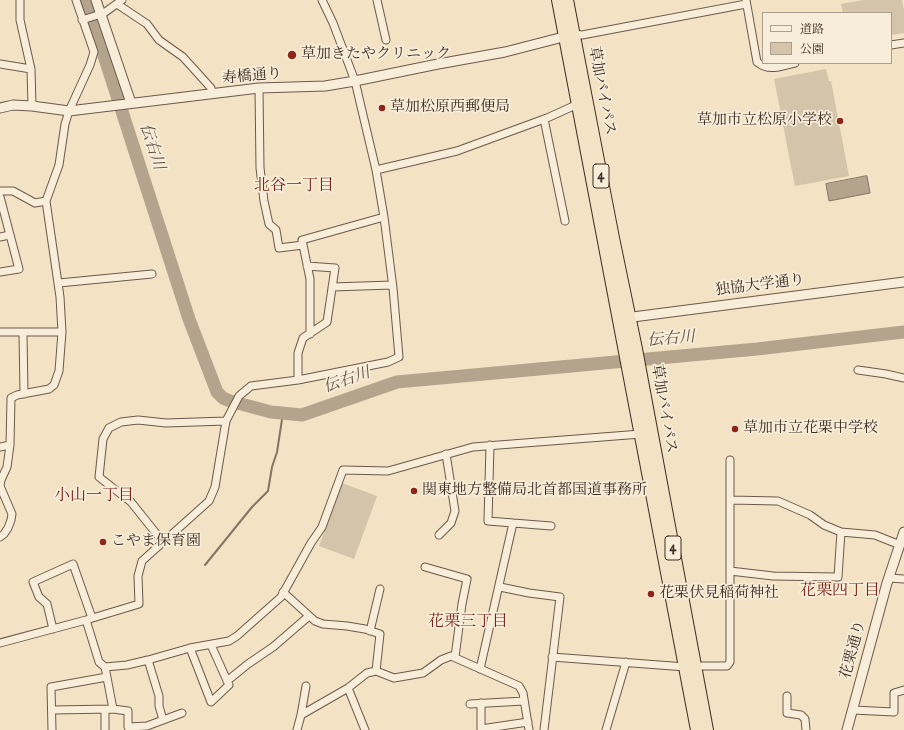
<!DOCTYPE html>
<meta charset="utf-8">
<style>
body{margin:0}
#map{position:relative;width:904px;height:730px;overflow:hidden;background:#f3e3c4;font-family:"IM FELL English","Noto Serif JP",serif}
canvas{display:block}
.legend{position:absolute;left:762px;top:12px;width:130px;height:52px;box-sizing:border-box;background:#f7edd9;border:1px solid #ad9f90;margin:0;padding:5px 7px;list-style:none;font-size:12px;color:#3e2b23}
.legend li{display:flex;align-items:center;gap:8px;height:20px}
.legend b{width:20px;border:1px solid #ad9f90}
</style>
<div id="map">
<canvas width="904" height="730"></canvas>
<ul class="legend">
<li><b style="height:5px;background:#f7edd9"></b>道路</li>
<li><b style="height:11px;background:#d4c4a9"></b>公園</li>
</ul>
</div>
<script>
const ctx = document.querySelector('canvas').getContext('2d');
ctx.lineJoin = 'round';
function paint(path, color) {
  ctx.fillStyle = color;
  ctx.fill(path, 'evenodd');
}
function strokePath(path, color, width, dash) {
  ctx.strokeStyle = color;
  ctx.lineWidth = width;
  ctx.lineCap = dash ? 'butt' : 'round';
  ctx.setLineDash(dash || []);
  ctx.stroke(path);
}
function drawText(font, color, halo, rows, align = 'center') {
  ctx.font = font + ' "IM FELL English","Noto Serif JP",serif';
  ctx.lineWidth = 3.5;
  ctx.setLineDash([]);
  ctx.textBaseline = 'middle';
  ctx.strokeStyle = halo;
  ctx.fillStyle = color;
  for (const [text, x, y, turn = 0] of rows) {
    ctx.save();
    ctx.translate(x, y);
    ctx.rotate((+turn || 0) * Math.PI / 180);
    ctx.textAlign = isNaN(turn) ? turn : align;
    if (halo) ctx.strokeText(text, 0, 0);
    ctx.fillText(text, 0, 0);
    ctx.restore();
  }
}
paint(new Path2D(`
 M863,0H902L904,10V33L891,35V13H843L841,4Z
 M826,69L829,81H831L849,176L795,186L774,79Z
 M342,483L377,496L354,559L319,546Z`), '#d4c4a9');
const water = new Path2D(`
 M867,176L870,193L829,201L826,184Z`);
paint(water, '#b5a48d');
strokePath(water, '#857463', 1);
strokePath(new Path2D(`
 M205,565L252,507L268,491L272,467L277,452L283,413`), '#857463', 2);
strokePath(new Path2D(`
 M86,0L189,319L217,392L223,398L230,401L271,412L302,415L397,382L757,349L904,332`), '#b5a48d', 13);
const minor = new Path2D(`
 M20,0V20L31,69L32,106
 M377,0L386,40
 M746,0L757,62C769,72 781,66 795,63
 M117,4L147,24L159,40L183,57L211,88L212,94
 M82,20L104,13L122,0
 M574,34L582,35L746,4
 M891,45L904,43
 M0,64L31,69
 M259,88L260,168L264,201L269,224L276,230L279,248L303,245
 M544,119L565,221
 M376,170L457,151L547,118L578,104
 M0,191H13L35,203L46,201
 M0,197L19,269L0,272
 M0,237L9,235
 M59,283L152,274
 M332,287L392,285
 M0,332H62
 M23,333L24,394
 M310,334V279L302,240L384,217
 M858,370L886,374L904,378
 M298,380V353L303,338L327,322L335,268L307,266
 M490,445L488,521L551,526
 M0,447L10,445
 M730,500L778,501L810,515L824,525L841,532L875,535L900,545
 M439,535L451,523L455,511L446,454
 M0,537L4,534L8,528L11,520L12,514L0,486L1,480L7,467L10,445L11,398L17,395L49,389L54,385L59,371L62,332L60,297L46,201L59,165L65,124L69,111L90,65L94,52L76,0
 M163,542L131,502L99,477L103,439L109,428L121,422L138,420L166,423L226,421
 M425,567L467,579L462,604L455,657
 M730,571L773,576L838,577L841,532
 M889,578L904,579
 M500,587L529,593L560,597L544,730
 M283,592L315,621L323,624L347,626L365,629L380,634L376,671L394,678L423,673L441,660L451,656L519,686L523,693L529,730
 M86,620L99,662L105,667L113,709
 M53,629L47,604L39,597L33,582L73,564L92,618
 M370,631L380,589
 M0,643L86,620L139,604L138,576L142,561L209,501L215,487L226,421L239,396L251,386L298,380L388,362L399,357L393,288L384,217L376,170L355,81L333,23L322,0
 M190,648L211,702L229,685L211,645
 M552,657L686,667L695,666H727L730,662V460
 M148,660L159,696V706L163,720
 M105,667L127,665L148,660L190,648L229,641L237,636L281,597L311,543L322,527L343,470L388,471L473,447L641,434
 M480,669L513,523
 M227,681L248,664L273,647L309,616
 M348,688L365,730
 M787,696V713L801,715L805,719L806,730
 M481,703V729L528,722
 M470,704L524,701
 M52,710L113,709L128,711V727L147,726L182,713
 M853,710L894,712V693L904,690
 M301,715L348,688L367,673L376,671
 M52,730L51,687L107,677
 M105,730V710
 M297,730L301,715L306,686
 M606,730L626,662`);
const tertiary = new Path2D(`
 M96,0L131,103
 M0,108L13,105L32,106L69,111L259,88L325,86L355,81L438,64L505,52L571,35
 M625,318L904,282
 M847,730L887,583L904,532`);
const trunk = new Path2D(`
 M558,0L697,730
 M567,0L613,238L636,349L707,730`);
strokePath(minor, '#6b594b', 9);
strokePath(tertiary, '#6b594b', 11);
strokePath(trunk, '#3e2b23', 14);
strokePath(minor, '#f7edd9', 7);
strokePath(tertiary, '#f7edd9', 9);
strokePath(trunk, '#f3e3c4', 12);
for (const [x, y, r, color] of [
 [292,55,5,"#8f2418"],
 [382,108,4,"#8f2418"],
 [840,121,4,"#8f2418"],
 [735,429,4,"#8f2418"],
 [414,491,4,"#8f2418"],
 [103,542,4,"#8f2418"],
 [651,594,4,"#8f2418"]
]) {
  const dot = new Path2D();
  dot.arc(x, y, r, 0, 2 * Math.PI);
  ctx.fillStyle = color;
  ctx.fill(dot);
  strokePath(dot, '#f7edd9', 1.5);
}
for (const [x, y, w] of [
 [601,176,16],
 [673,548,16]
]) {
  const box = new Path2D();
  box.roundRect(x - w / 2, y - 12, w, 24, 3);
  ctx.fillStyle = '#f7edd9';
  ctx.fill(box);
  strokePath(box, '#3e2b23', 1);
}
drawText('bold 14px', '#3e2b23', null, [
 ["4",601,176],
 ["4",673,548]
]);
drawText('15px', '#3e2b23', '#f7edd9', [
 ["草加きたやクリニック",301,55],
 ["草加松原西郵便局",390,108],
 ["草加市立松原小学校",832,121,"right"],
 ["草加市立花栗中学校",743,429],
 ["関東地方整備局北首都国道事務所",422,491],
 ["こやま保育園",111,542],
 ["花栗伏見稲荷神社",659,594]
], 'left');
drawText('15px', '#3e2b23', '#f7edd9', [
 ["寿橋通り",252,77,-5],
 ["草加バイパス",601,91,79],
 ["独協大学通り",760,286,-7],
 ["草加バイパス",663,409,80],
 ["花栗通り",854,650,-75]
]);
drawText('italic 16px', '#624f43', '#f7edd9', [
 ["伝右川",151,147,72],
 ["伝右川",671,340,-5],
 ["伝右川",347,381,-19]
]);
drawText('16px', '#7a1f14', '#f7edd9', [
 ["北谷一丁目",294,187],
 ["小山一丁目",94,497],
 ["花栗四丁目",840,592],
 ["花栗三丁目",468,623]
]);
</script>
